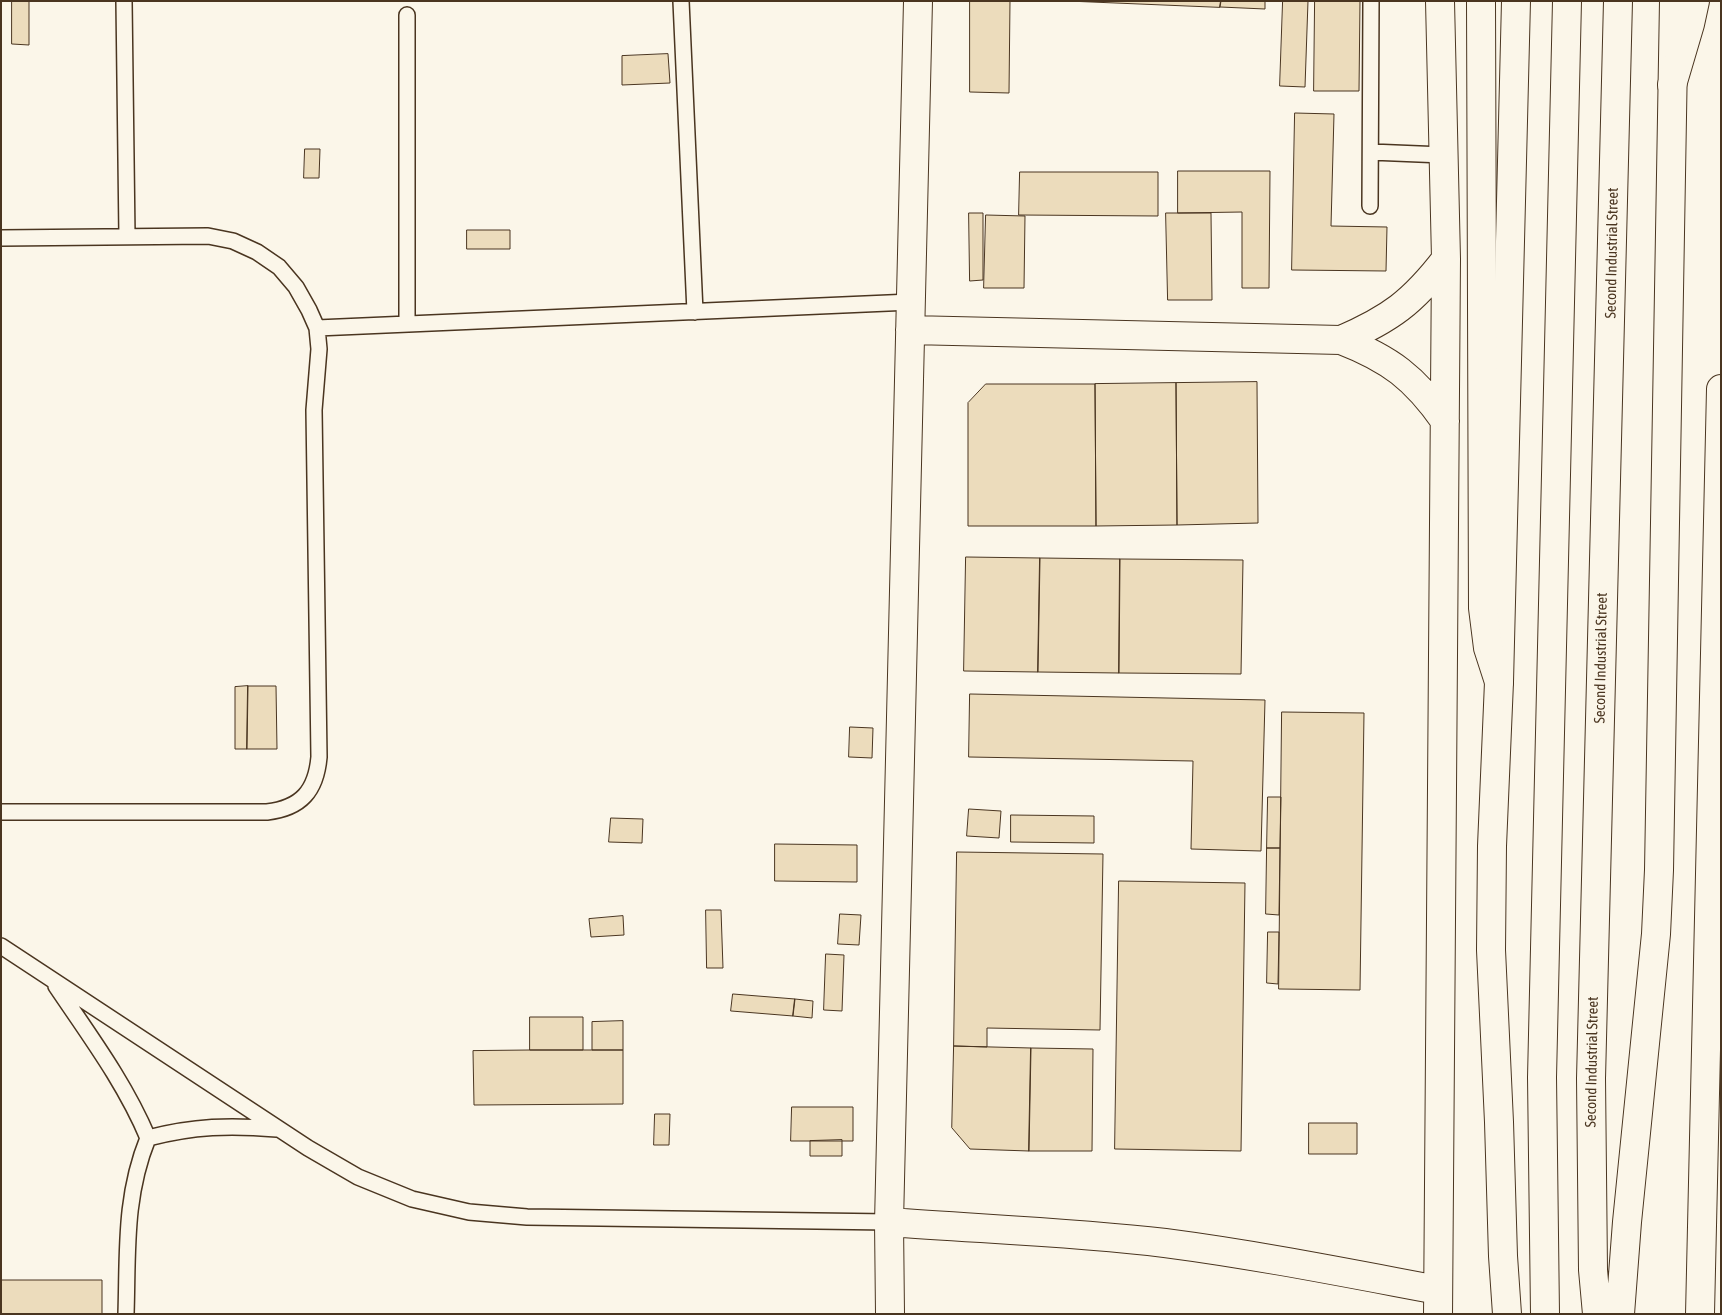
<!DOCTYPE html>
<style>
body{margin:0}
#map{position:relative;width:1722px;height:1315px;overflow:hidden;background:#fbf6e9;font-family:"Asap Condensed",sans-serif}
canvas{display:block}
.frame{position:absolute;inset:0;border:2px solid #4a3520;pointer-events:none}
</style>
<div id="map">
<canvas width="1722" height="1315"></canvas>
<div class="frame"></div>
</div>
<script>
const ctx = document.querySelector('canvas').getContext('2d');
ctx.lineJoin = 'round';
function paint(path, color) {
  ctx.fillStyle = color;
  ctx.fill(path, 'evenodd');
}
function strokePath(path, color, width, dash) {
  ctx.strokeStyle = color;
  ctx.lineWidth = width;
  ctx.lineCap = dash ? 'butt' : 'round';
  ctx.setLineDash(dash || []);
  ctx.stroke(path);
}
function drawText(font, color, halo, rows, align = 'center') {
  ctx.font = font + ' "Asap Condensed",sans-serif';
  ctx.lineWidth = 4;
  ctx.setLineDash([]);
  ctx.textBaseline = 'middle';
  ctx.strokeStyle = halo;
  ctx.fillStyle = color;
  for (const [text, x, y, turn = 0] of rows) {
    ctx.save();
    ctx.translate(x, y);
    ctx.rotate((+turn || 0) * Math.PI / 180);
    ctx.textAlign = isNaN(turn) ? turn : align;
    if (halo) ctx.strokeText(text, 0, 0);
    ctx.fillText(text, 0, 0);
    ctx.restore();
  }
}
const building = new Path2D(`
 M12,1H29V45L12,44Z
 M970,1H1010L1009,93L970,92Z
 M1068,1H1221L1220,7Z
 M1221,1H1265V9L1220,7Z
 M1283,1H1308L1305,87L1280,86Z
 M1315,1H1360L1359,91H1314Z
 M668,54L670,83L622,85V56Z
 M1295,113L1334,114L1331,226L1387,227L1386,271L1292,270Z
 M305,149H320L319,178H304Z
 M1178,171H1270L1269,288H1242V212L1178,213Z
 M1020,172H1158V216L1019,215Z
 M969,213H983V280L970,281Z
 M1166,213H1211L1212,300H1168Z
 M986,215L1025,216L1024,288H984Z
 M467,230H510V249H467Z
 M1257,382L1258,523L1177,525L1176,383Z
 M1176,383L1177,525L1096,526L1095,384Z
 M986,384H1095L1096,526H968V403Z
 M966,557L1040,558L1038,672L964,671Z
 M1040,558L1120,559L1119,673L1038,672Z
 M1120,559L1243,560L1241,674L1119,673Z
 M248,686L247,749H235V687Z
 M248,686H276L277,749H247Z
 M970,694L1265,700L1261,851L1191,849L1193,761L969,757Z
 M1282,712L1364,713L1360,990L1279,989Z
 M850,727L873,728L872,758L849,757Z
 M1268,797H1281L1280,848H1267Z
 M969,809L1001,811L999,838L967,836Z
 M1011,815L1094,816V843L1011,842Z
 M611,818L643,819L642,843L609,842Z
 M775,844L857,845V882L775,881Z
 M1267,848H1280L1279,915L1266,914Z
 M957,852L1103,854L1100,1030L987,1028V1047L954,1046Z
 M1119,881L1245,883L1241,1151L1115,1149Z
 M706,910H721L723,968H707Z
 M840,914L861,915L859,945L838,944Z
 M623,916L624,935L591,937L589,919Z
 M1268,932H1279L1278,984L1267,983Z
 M826,954L844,955L842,1011L824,1010Z
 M733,994L795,999L793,1016L731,1011Z
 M795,999L813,1001L812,1018L793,1016Z
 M530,1017H583V1050H530Z
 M623,1021V1050H592V1022Z
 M954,1046L1031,1048L1029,1151L970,1149L952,1128Z
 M1031,1048L1093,1049L1092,1151H1029Z
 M530,1050H623V1104L474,1105L473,1051Z
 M792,1107H853V1141H791Z
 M655,1114H670L669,1145H654Z
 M1309,1123H1357V1154H1309Z
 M842,1140V1156H810V1141Z
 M1,1280H102V1314H1Z`);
paint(building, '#ecdcbc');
strokePath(building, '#4a3520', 1);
const lane = new Path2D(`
 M124,1L127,237
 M681,1L695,312
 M407,15V324
 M1371,152L1443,155
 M1370,206L1371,1
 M1,238L208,236L233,241L257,252L279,267L296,287L309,310L317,328L319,349L314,410L319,757C316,791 301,808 267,812H1
 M317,328L911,302
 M1,946L308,1148L358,1177L412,1199L469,1212L527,1217L889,1222
 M56,986C89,1035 125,1083 148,1138C124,1197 128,1252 126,1314
 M148,1138C194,1126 230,1125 277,1129`);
const street = new Path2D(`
 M910,330L1341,340C1390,359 1415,378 1445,421
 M1341,340C1390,319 1413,302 1446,259
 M889,1222C981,1229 1074,1232 1165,1243C1257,1255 1347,1273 1438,1290
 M890,1314L889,1222L918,1
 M1438,1314L1446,259L1440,1
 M1700,1314L1721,389`);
const primary = new Path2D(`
 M1507,1314L1503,1256L1499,1122L1491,950L1492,846L1499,682L1516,1
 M1545,1314L1542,1077L1567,1
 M1597,1314L1593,1270L1591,1078L1618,1
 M1620,1314L1627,1222L1656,934L1659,870L1674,1`);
const highway = new Path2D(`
 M1481,1L1483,608L1488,648L1499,682
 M1672,85L1690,24L1695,1`);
strokePath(lane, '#4a3520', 18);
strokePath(street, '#4a3520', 30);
strokePath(primary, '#4a3520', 30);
strokePath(highway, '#4a3520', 30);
strokePath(lane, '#fbf6e9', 15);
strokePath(street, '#fbf6e9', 28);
strokePath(primary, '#fbf6e9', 28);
strokePath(highway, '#fbf6e9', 28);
drawText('15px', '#4a3520', '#fbf6e9', [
 ["Second Industrial Street",1612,253,-89],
 ["Second Industrial Street",1601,658,-89],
 ["Second Industrial Street",1592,1062,-89]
]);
</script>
